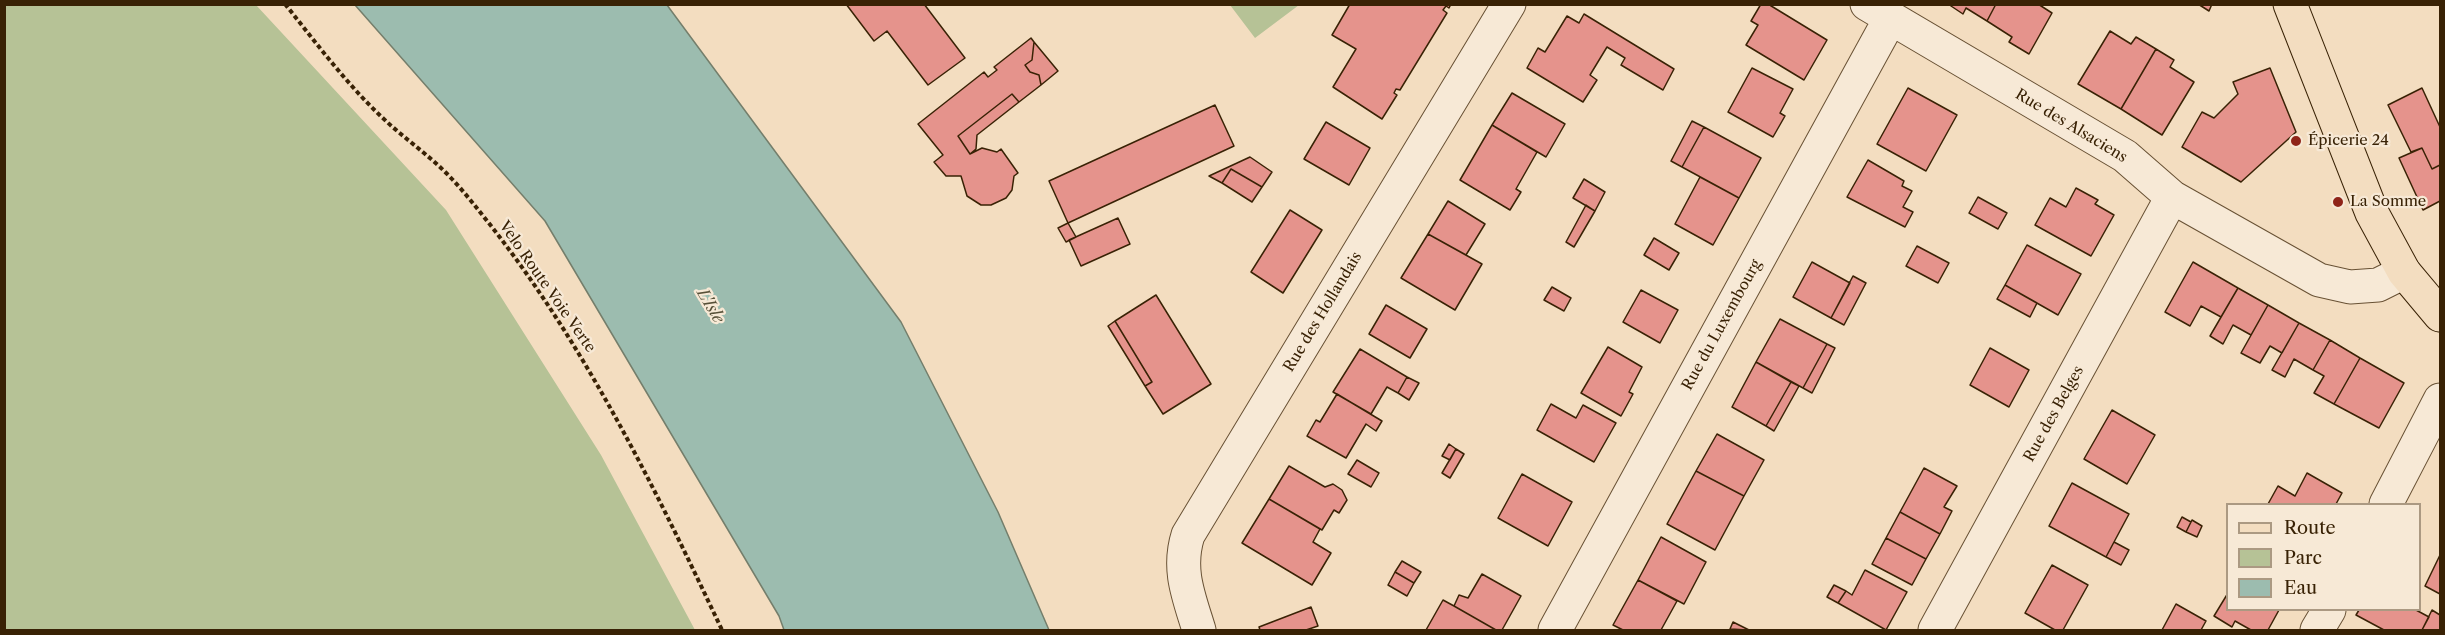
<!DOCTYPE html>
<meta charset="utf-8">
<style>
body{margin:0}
#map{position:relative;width:2445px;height:635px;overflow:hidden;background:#f3ddc0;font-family:"Libre Caslon Text",serif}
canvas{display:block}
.frame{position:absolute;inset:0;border:6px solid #392205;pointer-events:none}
.legend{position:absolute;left:2226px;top:503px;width:195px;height:108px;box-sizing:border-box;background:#f7e9d6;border:2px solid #ab9982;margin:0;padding:8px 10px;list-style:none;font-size:18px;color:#392205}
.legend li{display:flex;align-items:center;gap:12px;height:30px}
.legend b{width:30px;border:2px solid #ab9982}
</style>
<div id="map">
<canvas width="2445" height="635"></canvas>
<div class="frame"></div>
<ul class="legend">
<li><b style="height:8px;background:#f3ddc0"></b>Route</li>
<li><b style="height:16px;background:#b6c296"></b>Parc</li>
<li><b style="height:16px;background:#9cbcaf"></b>Eau</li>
</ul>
</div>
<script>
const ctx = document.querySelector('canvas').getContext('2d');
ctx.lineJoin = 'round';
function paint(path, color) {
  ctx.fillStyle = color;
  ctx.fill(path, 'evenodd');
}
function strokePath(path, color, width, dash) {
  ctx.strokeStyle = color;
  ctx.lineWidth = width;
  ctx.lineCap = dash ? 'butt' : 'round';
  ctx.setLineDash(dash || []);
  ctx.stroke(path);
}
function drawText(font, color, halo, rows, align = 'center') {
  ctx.font = font + ' "Libre Caslon Text",serif';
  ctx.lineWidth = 4.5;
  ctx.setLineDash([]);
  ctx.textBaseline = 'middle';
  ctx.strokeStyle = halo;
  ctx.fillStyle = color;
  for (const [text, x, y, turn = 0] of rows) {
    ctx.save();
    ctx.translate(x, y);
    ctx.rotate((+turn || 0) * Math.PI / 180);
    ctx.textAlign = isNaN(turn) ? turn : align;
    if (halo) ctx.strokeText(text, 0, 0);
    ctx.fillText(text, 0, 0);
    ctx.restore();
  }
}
paint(new Path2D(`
 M4,5H256L446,210L601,455L695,630H5Z
 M1230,5H1299L1255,38Z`), '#b6c296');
const water = new Path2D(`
 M355,5H667L901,322L998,512L1049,630H784L779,616L545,221Z`);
paint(water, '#9cbcaf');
strokePath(water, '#747e6b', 1.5);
const building = new Path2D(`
 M846,4H924L965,58L928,85L887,31L874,41Z
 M1350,4H1451L1449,8L1446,6L1443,10L1447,13L1400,90L1396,89L1394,93L1397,95L1382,119L1333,87L1356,49L1332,35Z
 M1761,4H1768L1827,40L1804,80L1746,45L1758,25L1751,21Z
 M1948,4H1996L1987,21L1966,8L1963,14Z
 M1996,4H2038L2052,13L2029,54L2009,42L2012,37L1987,21Z
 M2198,4H2212L2209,11Z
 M1584,14L1674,69L1663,90L1621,65L1625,58L1607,47L1590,75L1597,80L1583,102L1527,68L1538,48L1545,52L1567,16L1579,23Z
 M2110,31L2131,44L2136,37L2156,49L2121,109L2078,84Z
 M1031,38L1034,42L1032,60L1025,65L1030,72L1039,75L1041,85L1019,102L1012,94L958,136L970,154L982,148L997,152L1001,149L1018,173L1014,176L1012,190L1006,198L991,205H981L967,196L961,176H946L934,162L943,155L918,124L984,72L988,77L997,70L994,67Z
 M1034,42L1058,71L1041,85L1039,75L1030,72L1025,65L1032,60Z
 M2156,49L2174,60L2170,67L2194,82L2162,135L2121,109Z
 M1752,68L1793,89L1780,113L1785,116L1773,137L1728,112Z
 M2270,68L2296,132L2241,182L2182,147L2202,112L2214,118L2238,94L2233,82Z
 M1908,88L1957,115L1926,171L1877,144Z
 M2422,88L2440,127V165L2432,169L2422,148L2411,152L2388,105Z
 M1512,93L1565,124L1546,157L1492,125Z
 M1012,94L1019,102L977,135L976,149L970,154L958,136Z
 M1215,105L1234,146L1068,223L1049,181Z
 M1692,121L1704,127L1682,167L1671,161Z
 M1326,122L1370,148L1349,185L1304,159Z
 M1492,125L1537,152L1516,189L1521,192L1510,210L1460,180Z
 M1704,127L1761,158L1739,198L1682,167Z
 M2422,148L2432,169L2440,165V201L2423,210L2399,158Z
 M1250,157L1272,172L1262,187L1231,169L1222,183L1209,176Z
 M1868,160L1904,181L1902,186L1912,191L1903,207L1913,212L1905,227L1847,197Z
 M1231,169L1262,187L1252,202L1222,183Z
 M1700,177L1739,198L1713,245L1675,224Z
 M1584,179L1605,192L1595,211L1573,198Z
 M2076,188L2098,200L2095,204L2114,215L2091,256L2035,225L2050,198L2066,207Z
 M1978,197L2007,213L1998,229L1969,213Z
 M1448,201L1485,224L1466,255L1428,234Z
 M1586,205L1595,211L1574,247L1566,242Z
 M1290,210L1322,230L1283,293L1251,272Z
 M1118,218L1130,244L1081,266L1069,240Z
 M1068,223L1076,237L1066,242L1058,228Z
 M1428,234L1482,264L1455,310L1401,278Z
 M1654,238L1679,253L1669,270L1644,255Z
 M2027,245L2081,274L2058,315L2005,285Z
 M1917,246L1949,263L1938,283L1906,266Z
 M1812,262L1850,283L1831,318L1793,297Z
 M2193,262L2238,288L2221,317L2201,306L2190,326L2165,312Z
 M1853,276L1866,283L1844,325L1831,318Z
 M2005,285L2037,303L2030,317L1997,299Z
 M1552,287L1571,298L1564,311L1544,300Z
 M2238,288L2268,305L2251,335L2233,325L2223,344L2210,336Z
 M1641,290L1678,310L1660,343L1623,322Z
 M1156,295L1211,384L1163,414L1145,386L1152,382L1115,321Z
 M1386,305L1427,329L1410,358L1369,334Z
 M2268,305L2299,323L2282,353L2270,346L2260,363L2241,353Z
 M1780,319L1827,344L1803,388L1756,362Z
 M1115,321L1152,382L1145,386L1108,326Z
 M2299,323L2330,340L2313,370L2294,359L2285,377L2272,370Z
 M2330,340L2360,358L2334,404L2314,393L2324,376L2313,370Z
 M1827,344L1835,348L1812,393L1803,388Z
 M1608,347L1642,367L1629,392L1633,394L1621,416L1581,393Z
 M1990,348L2029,370L2009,407L1970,385Z
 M1360,349L1407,377L1398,393L1387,387L1371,414L1333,392Z
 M2360,358L2404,383L2379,428L2334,404Z
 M1756,362L1791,382L1766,426L1732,407Z
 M1407,377L1419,383L1409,400L1398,393Z
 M1791,382L1799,386L1774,431L1766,426Z
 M1337,394L1382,421L1376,431L1366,424L1346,458L1307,436L1316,420L1320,422Z
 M1551,404L1576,418L1583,405L1616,423L1594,462L1537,430Z
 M2112,410L2155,435L2127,484L2084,459Z
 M1717,434L1764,460L1744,496L1696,471Z
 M1449,444L1456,449L1450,460L1442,456Z
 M1456,449L1464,454L1450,478L1442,473Z
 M1357,460L1379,473L1371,487L1348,474Z
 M1289,466L1325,487L1333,484L1342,490L1347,500L1339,513L1334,510L1322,530L1269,499Z
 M1924,468L1957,486L1944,507L1952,511L1940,534L1900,512Z
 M1696,471L1744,496L1715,550L1667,524Z
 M2307,473L2342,493L2336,504H2268L2278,486L2295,496Z
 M1522,474L1572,502L1548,546L1498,518Z
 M2072,483L2129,514L2106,557L2049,526Z
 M1269,499L1320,529L1313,542L1331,553L1312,585L1242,543Z
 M1900,512L1940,534L1926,559L1886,538Z
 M2182,517L2191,522L2186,532L2177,527Z
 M2192,520L2202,526L2197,537L2186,532Z
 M1661,537L1706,562L1684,604L1638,580Z
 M1886,538L1926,559L1912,585L1872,564Z
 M2114,542L2129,550L2121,565L2106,557Z
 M2440,555V594L2425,586Z
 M1402,561L1421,572L1414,583L1395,572Z
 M2052,565L2088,585L2063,630H2055L2025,613Z
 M1865,570L1907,592L1886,630L1838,603L1846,591L1852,595Z
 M1395,572L1414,583L1407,596L1388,585Z
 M1482,574L1521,596L1502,630H1496L1454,606L1459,595L1468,598Z
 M1638,580L1677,601L1661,630H1623L1613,625Z
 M1834,585L1846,591L1838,603L1827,597Z
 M2228,593V610H2279L2268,630H2251L2235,621L2232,627L2214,616Z
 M1443,600L1454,606L1496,630H1426Z
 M2176,604L2206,621L2201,630H2162Z
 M1311,607L1318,626L1306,630H1260L1259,627Z
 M2359,610H2416L2429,617L2422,630H2384L2356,615Z
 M2432,610L2440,615V630H2422Z
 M1733,622L1749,630H1748L1730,629Z`);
paint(building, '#e5938c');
strokePath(building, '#392205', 1.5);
const minor = new Path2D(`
 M1867,4L2125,156L2172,197L2319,280L2350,287L2378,285L2404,272
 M2386,504L2440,400
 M1199,630C1189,597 1177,570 1188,535L1509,4
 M1555,630L1890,19
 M1935,630L2172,197
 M2317,630L2329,610`);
const major = new Path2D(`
 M2290,4L2372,213L2404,272L2440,315`);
strokePath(minor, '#685134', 35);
strokePath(major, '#392205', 35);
strokePath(new Path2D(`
 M285,4C317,44 348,86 386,121C403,137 423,151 441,168C455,181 468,197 480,212C582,338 653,484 722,630`), '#392205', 4, [4.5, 3]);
strokePath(minor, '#f7e9d6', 33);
strokePath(major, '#f3ddc0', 33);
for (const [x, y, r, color] of [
 [2296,141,6,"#8f2418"],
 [2338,202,6,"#8f2418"]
]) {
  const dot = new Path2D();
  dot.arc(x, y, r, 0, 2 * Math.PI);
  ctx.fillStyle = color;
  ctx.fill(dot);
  strokePath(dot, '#f7e9d6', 2);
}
drawText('15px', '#392205', '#f7e9d6', [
 ["Rue des Alsaciens",2071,126,31],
 ["Velo Route Voie Verte",547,287,55],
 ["Rue des Hollandais",1323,312,-59],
 ["Rue du Luxembourg",1722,325,-61],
 ["Rue des Belges",2054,414,-61]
]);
drawText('15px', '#392205', '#f7e9d6', [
 ["Épicerie 24",2308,141],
 ["La Somme",2350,202]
], 'left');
drawText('italic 16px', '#575038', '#f7e9d6', [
 ["L'Isle",710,306,59]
]);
</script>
